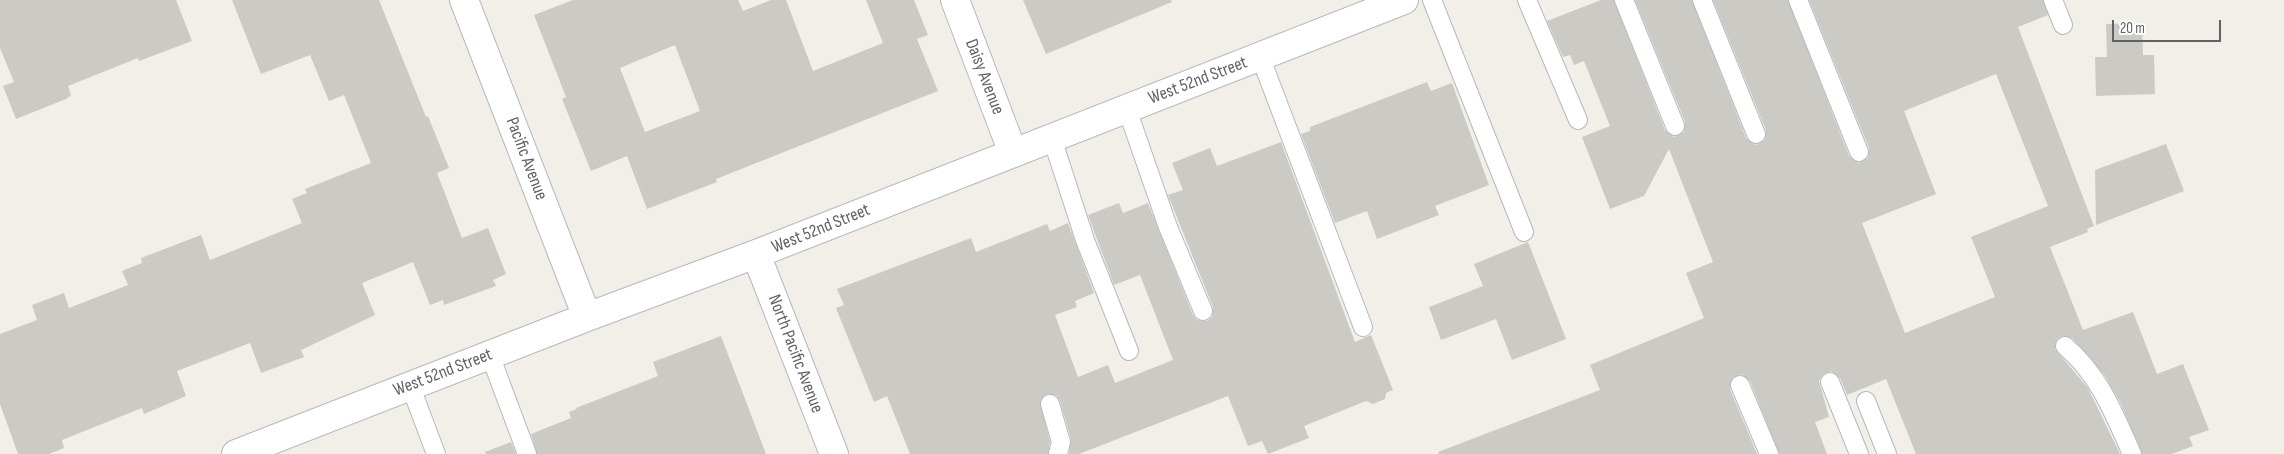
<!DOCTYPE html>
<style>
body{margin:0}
#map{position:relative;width:2284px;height:454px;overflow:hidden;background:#f1efe8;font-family:"Sofia Sans Condensed",sans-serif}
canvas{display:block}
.scale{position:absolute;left:2112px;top:20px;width:109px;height:22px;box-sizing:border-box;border:2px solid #5f6368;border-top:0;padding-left:6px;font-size:15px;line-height:18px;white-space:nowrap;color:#5f6368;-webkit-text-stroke:4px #fff;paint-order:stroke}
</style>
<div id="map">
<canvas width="2284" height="454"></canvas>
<div class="scale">20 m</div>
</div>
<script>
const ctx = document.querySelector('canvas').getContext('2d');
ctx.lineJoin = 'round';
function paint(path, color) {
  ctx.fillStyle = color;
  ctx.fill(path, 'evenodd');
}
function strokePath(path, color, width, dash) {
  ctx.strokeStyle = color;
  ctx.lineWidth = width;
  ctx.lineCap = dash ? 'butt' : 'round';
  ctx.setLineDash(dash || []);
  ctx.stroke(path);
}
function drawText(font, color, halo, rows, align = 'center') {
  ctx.font = font + ' "Sofia Sans Condensed",sans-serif';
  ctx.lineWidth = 4;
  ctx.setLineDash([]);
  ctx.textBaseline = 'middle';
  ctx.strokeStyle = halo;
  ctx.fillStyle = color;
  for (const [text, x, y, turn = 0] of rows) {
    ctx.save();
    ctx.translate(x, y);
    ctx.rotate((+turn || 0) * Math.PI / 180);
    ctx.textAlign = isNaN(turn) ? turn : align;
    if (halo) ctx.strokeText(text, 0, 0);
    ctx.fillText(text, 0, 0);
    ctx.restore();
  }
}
paint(new Path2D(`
 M0,0H176L192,41L139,61L138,58L68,86L71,95L66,99L16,119L3,86L14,82L0,48Z
 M232,0H379L426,117L428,116L449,168L437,173L462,238L488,228L506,274L493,280L496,286L444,305L443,300L430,305L413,262L362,283L375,315L301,350L304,357L261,373L250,343L177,371L186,396L144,414L142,408L62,440L64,448L49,454H18L0,404V334L37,320L32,305L64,293L69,308L128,285L122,271L142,263L141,258L201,235L210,260L302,223L292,199L307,193L305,189L371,163L344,95L329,101L310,55L261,74Z
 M573,0H738L743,11L771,0H786L813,71L883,43L866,0H914L928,35L917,39L938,91L716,179L717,182L647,209L627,156L591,171L562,99L566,97L534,15ZM675,45L700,111L645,132L620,68Z
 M1023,0H1171L1172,2L1046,54Z
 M1601,0H1614L1665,130L1674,137L1684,132L1685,122L1635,0H1692L1746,138L1755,145L1765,140L1766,130L1713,0H1788L1849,156L1858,163L1868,158L1869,148L1809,0H2043L2048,15L2018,27L2094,226L2087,229L2088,232L2050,247L2083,330L2133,312L2157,374L2183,364L2209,430L2189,437L2193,446L2172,454H2142L2121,404L2105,376L2072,338L2062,336L2057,339L2055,349L2088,388L2120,454H1916L1886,379L1847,395L1840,378L1831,371L1822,375L1819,381L1829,417L1815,422L1827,454H1779L1750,381L1741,374L1732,378L1730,389L1757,454H1439L1438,452L1600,390L1590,365L1704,318L1686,273L1713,262L1669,149L1644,196L1610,209L1582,137L1610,126L1584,61L1574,65L1570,55L1563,57L1547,21ZM1996,74L2048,206L1971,237L1995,297L1905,333L1862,223L1936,194L1904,111Z
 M2142,23L2143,55H2154L2155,94L2096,96L2095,57H2107L2106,24Z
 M1427,82L1431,91L1452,83L1489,185L1435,206L1439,215L1377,239L1367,211L1335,223L1301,134L1310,131V127Z
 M1281,142L1355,342L1371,335L1393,390L1386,393L1385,399L1373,404L1366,401L1304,426L1309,438L1268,454L1262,441L1248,446L1228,396L1079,454H1069L1071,439L1060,401L1057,396L1048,394L1040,402L1050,442L1048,454H910L887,396L874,402L836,308L844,305L837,289L971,238L976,252L1047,224L1050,231L1068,223L1094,293L1075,301L1077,307L1055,315L1078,377L1108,365L1115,383L1173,360L1140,275L1114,285L1088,215L1119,203L1123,213L1148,203L1193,315L1197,320L1207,321L1212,317L1213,307L1168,195L1183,190L1172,163L1210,148L1217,166Z
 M2166,144L2184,191L2096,225L2095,170Z
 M1528,242L1566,339L1512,360L1496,319L1441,340L1429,307L1483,286L1474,264Z
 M721,336L766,454H537L531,434L571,418L569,412L577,409L576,408L658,376L653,362Z
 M511,442L516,454H486L485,452Z`), '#cccac5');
const service = new Path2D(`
 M1432,0L1524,232
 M1527,0L1578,120
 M1624,0L1675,126
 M1702,0L1756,134
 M1798,0L1859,152
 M2053,0L2063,25
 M1260,56L1363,327
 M1127,109L1168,227L1203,311
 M1052,138L1085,240L1129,351
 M2065,346C2100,376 2113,412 2132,454
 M490,355L527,454
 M1830,382L1859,454
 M410,385L436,454
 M1740,385L1769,454
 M1866,401L1887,454
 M1050,404L1061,442L1058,454`);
const minor = new Path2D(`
 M464,0L587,317
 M955,0L1013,153
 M756,254L834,454
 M236,454L587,317L756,254L1404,0`);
strokePath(service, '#b5b8bc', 20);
strokePath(minor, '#b5b8bc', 30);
strokePath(service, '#fff', 18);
strokePath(minor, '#fff', 28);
drawText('18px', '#5f6368', '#fff', [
 ["Daisy Avenue",984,77,69],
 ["West 52nd Street",1198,81,-21],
 ["Pacific Avenue",526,159,69],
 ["West 52nd Street",821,229,-22],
 ["North Pacific Avenue",795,354,69],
 ["West 52nd Street",443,373,-21]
]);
</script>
